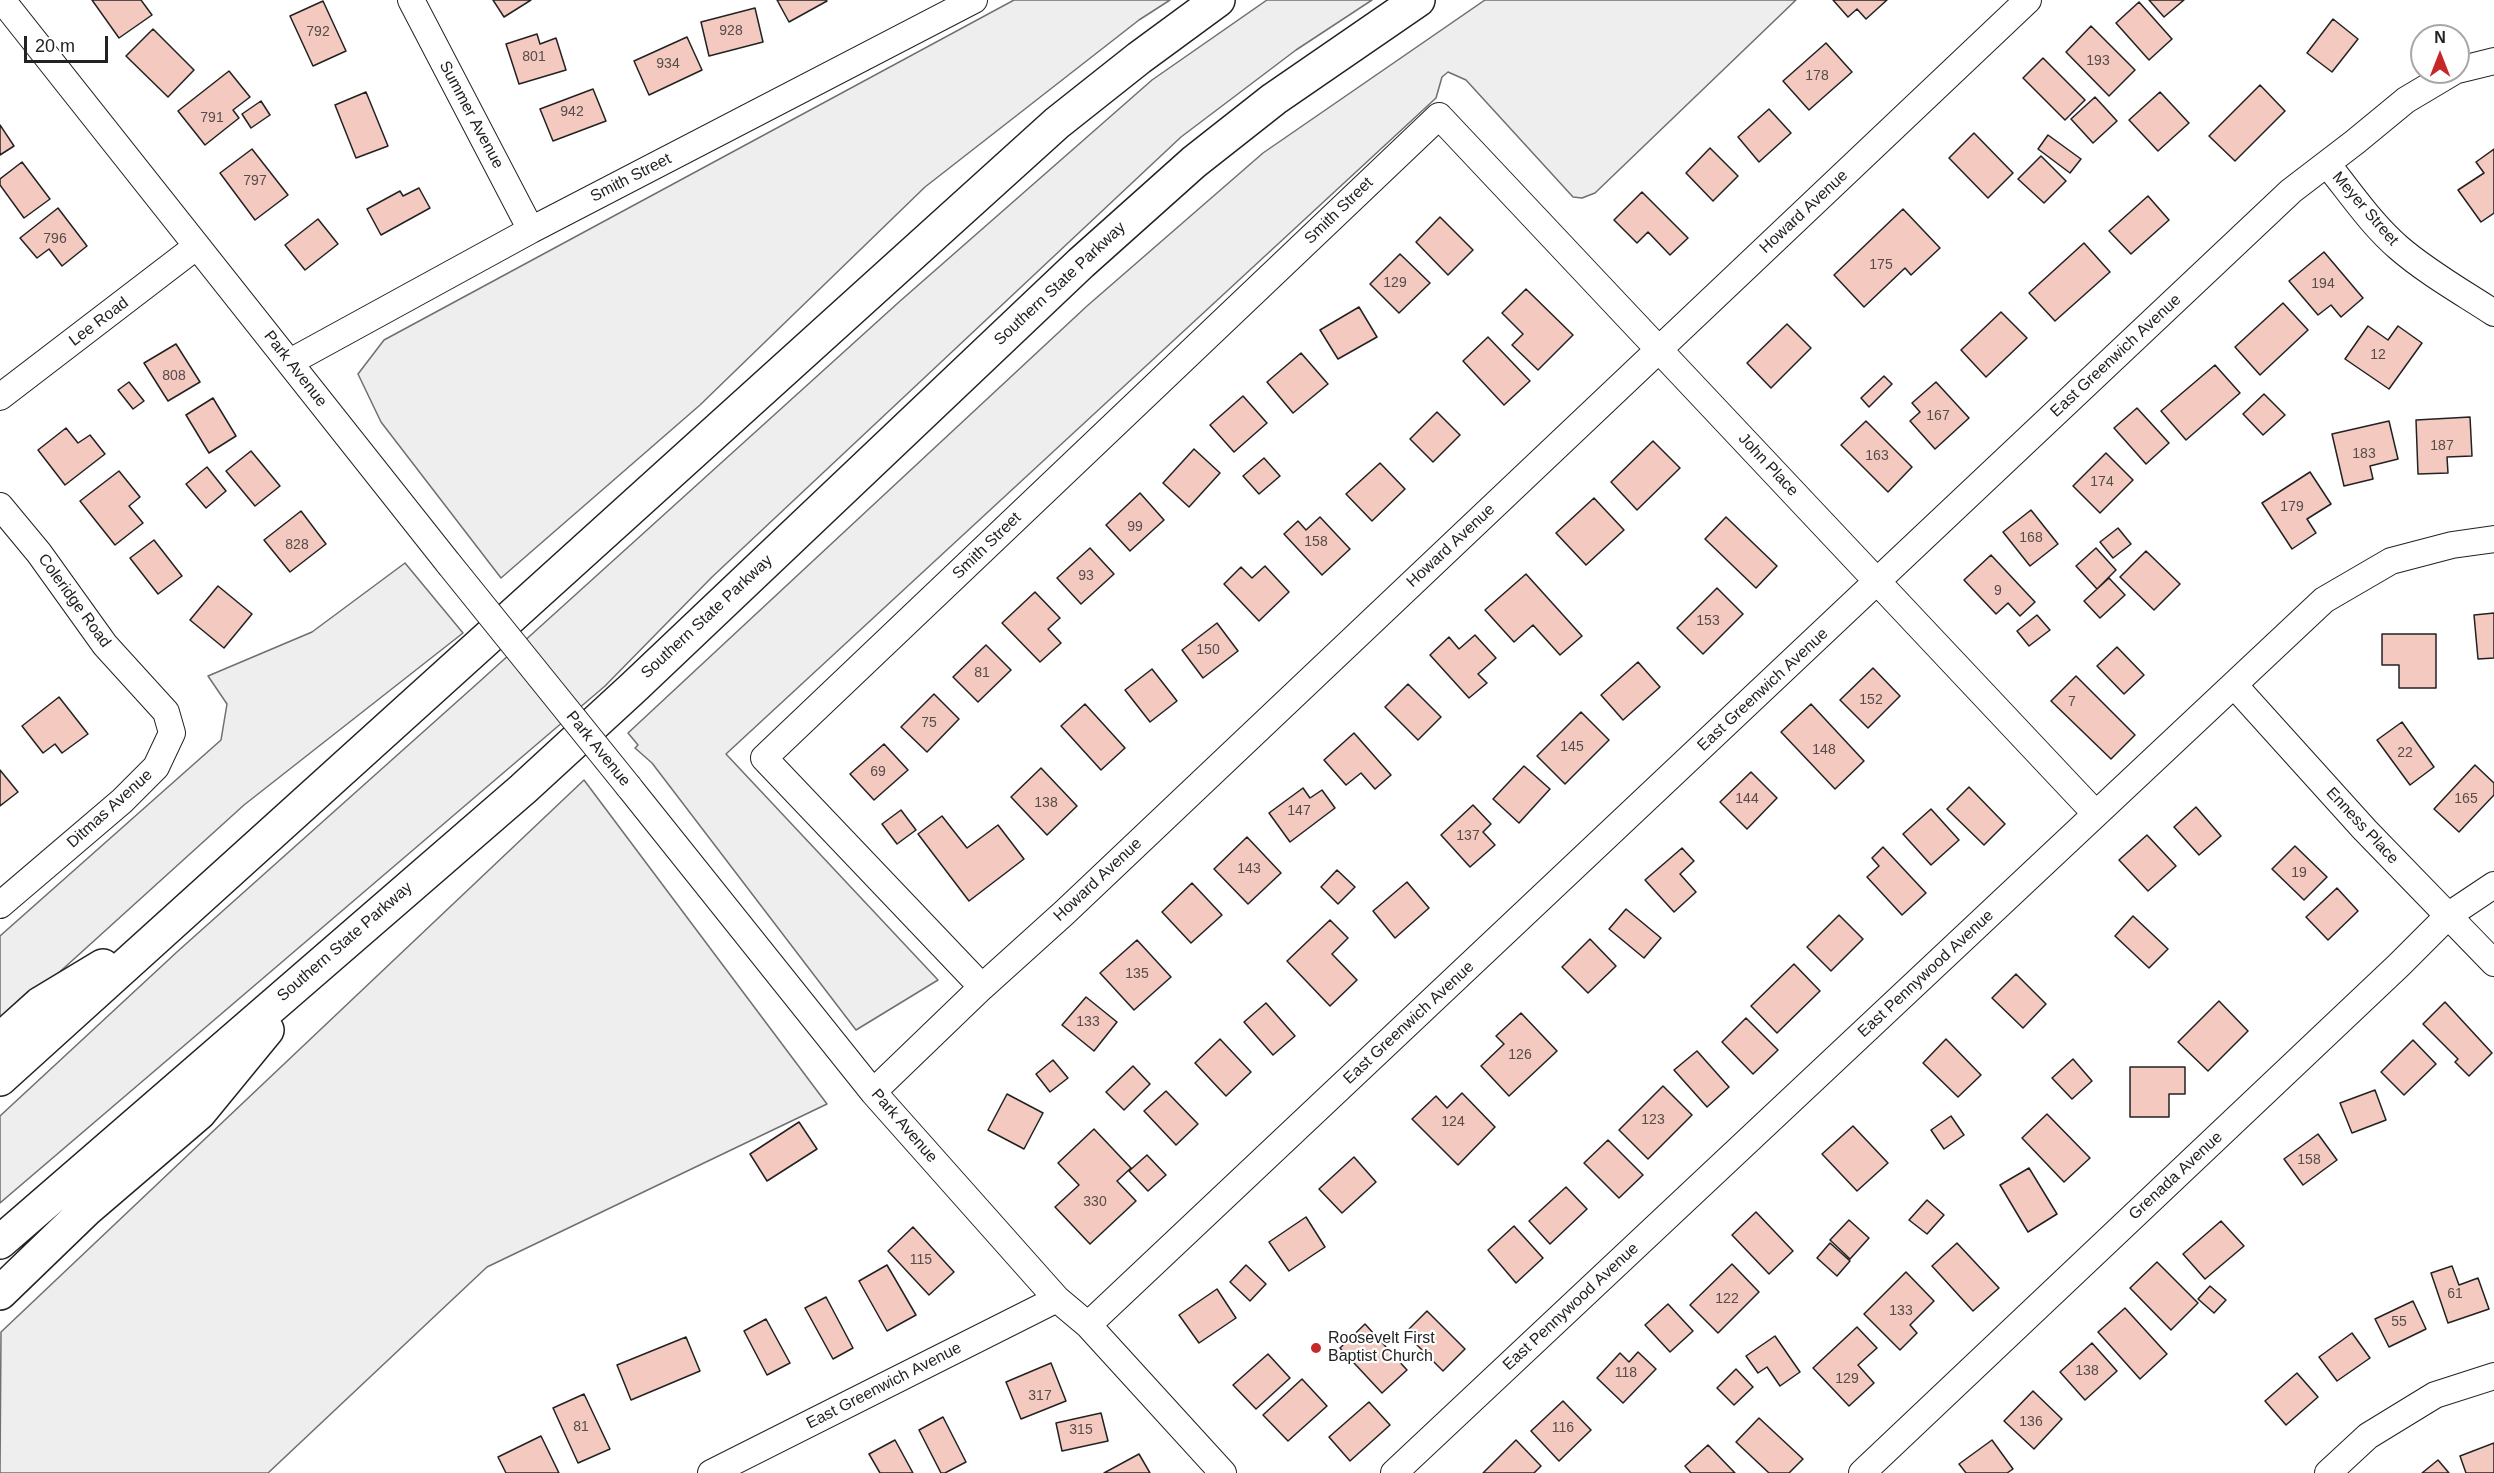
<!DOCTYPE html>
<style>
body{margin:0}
#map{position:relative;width:2494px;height:1473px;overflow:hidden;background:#fff;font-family:Arial,sans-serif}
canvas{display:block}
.north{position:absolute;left:2410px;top:24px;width:60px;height:60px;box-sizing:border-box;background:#fff;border:2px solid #a7a7a7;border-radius:50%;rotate:0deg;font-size:16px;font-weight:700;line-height:24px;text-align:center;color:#222}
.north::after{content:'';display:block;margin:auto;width:21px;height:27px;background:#c62828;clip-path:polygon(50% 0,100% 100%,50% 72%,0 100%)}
.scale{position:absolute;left:24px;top:36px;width:84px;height:27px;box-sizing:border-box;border:3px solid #222;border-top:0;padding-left:8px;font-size:18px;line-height:21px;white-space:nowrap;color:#222;-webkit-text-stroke:4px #fff;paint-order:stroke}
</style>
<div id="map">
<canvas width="2494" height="1473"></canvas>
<div class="north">N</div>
<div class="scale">20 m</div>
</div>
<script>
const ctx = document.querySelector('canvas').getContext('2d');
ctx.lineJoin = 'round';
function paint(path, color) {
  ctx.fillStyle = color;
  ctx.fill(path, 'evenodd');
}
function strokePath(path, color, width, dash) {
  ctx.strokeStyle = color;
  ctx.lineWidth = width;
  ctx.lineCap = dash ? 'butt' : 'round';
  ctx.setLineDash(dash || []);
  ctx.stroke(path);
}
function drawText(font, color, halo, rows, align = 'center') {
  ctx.font = font + ' Arial,sans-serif';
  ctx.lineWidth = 4.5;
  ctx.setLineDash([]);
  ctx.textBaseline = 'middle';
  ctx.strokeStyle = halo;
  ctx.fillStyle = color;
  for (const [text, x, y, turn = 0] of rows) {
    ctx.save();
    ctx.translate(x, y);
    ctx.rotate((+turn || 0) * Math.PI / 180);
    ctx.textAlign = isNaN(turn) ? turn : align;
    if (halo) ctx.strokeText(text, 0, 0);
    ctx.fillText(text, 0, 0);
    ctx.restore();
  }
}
const green = new Path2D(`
 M1014,0H1170L1139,20L925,187L700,405L501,578L381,422L358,374L384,340Z
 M1267,0H1372L1296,50L1181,137L712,577L605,686L0,1203V1116L178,951L479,682L899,302L1152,80Z
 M1485,0H1796L1595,193L1582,198L1573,197L1466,80L1448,72L1442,77L1436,98L726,754L938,980L856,1030L652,763L635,748L638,745L628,733L1087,306L1263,153Z
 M405,563L463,633L244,805L0,1026V936L221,740L227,704L208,676L312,632Z
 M584,780L827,1104L487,1267L268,1473H0L1,1332Z`);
paint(green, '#eee');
strokePath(green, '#6f6f6f', 1.5);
const building = new Path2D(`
 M92,0H141L152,15L119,38Z
 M493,0H531L504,17Z
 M777,0H826L827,1L789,22Z
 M1833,0H1887L1866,19L1857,9L1848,17Z
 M2149,0H2184L2164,17Z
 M323,1L346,51L313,66L290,16Z
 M2139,2L2172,39L2149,60L2116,23Z
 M755,8L763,42L709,56L701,22Z
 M2333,19L2358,39L2332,72L2307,53Z
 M2091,26L2135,70L2109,96L2066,52Z
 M153,29L194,70L168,97L126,56Z
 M537,34L540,44L556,38L566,70L519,84L506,44Z
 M687,37L702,70L649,95L634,61Z
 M1826,43L1852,72L1809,110L1783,81Z
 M2043,58L2085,100L2065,120L2023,78Z
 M229,71L250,97L233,110L239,118L205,145L178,111Z
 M2260,85L2285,111L2235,161L2209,136Z
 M593,89L606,121L553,141L540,109Z
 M366,92L388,146L356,158L335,105Z
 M2160,92L2189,123L2158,151L2129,120Z
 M2095,97L2117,121L2093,143L2071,119Z
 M261,101L270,115L251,128L242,114Z
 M1769,109L1791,133L1759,162L1738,137Z
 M0,125L14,146L0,155Z
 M1974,133L2013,173L1988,198L1949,158Z
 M2048,135L2081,159L2070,173L2038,149Z
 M1710,148L1738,176L1713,201L1686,173Z
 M252,149L288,195L255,220L220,173Z
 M2494,149V213L2481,222L2458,190L2484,173L2476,162Z
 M2041,156L2066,181L2044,203L2018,179Z
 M22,162L50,199L24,218L0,185V179Z
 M419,188L430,208L381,235L367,209L400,191L403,196Z
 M1642,192L1688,238L1670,255L1648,232L1637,243L1614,220Z
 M2148,196L2169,220L2131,254L2109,231Z
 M58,208L87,246L62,266L49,249L37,258L20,238Z
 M1903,209L1940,248L1911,275L1905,268L1864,307L1834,275Z
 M1440,217L1473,250L1448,275L1416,242Z
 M318,219L338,244L305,270L285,245Z
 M2084,243L2110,272L2055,321L2029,293Z
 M2324,252L2363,298L2341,317L2331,305L2318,315L2289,281Z
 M1400,254L1430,283L1399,313L1370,284Z
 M1526,289L1573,335L1538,370L1512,345L1523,334L1502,313Z
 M2283,303L2308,330L2260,375L2235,347Z
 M1359,307L1377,337L1338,359L1320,330Z
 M2001,312L2027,338L1986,377L1961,350Z
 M1787,324L1811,348L1771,388L1747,363Z
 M2368,326L2388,340L2398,326L2422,343L2389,389L2345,359Z
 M1488,337L1530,381L1504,405L1463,361Z
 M176,344L200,382L168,401L144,363Z
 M1301,353L1328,384L1293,413L1267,382Z
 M2215,365L2240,393L2186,440L2161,411Z
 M1884,376L1892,384L1869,407L1861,398Z
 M129,382L144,401L133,409L118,390Z
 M1936,382L1969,418L1935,449L1910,421L1920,412L1912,403Z
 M2264,394L2285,415L2263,435L2243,414Z
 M1243,396L1267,423L1234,452L1210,425Z
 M213,398L236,436L209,453L186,415Z
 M2137,408L2169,443L2146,464L2114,428Z
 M1437,412L1460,435L1433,462L1410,439Z
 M2470,417L2472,456L2447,457L2448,473L2418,474L2416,420Z
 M1866,421L1912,467L1888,492L1841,445Z
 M2389,421L2398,459L2370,466L2373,479L2344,486L2332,434Z
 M66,428L78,443L90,435L105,454L65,485L38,450Z
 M1653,441L1680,468L1637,510L1611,482Z
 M1194,449L1220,473L1189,507L1163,483Z
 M251,451L280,486L255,506L226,471Z
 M2106,453L2133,480L2100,513L2073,486Z
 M1264,458L1280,476L1259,494L1243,476Z
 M1380,463L1405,489L1372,521L1346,494Z
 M207,467L226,491L206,508L186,484Z
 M119,471L140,497L129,506L143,523L115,545L80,501Z
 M2310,472L2331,504L2307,519L2316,533L2292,549L2262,503Z
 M1140,493L1164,520L1130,551L1106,525Z
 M1594,498L1624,530L1586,565L1556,533Z
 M2031,510L2058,544L2030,566L2003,532Z
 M301,511L326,544L290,572L264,540Z
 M1320,517L1350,549L1322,575L1284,534L1298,521L1306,530Z
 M1726,517L1777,566L1756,588L1705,539Z
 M2118,528L2131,544L2113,558L2100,542Z
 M154,540L182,576L158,594L130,558Z
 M1090,548L1114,574L1081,604L1057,578Z
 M2096,548L2116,570L2097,589L2076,566Z
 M2146,551L2180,584L2154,610L2120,577Z
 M1991,555L2035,602L2020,616L2008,603L1996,614L1964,580Z
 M1265,566L1289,592L1259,621L1224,584L1241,567L1252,578Z
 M1526,574L1582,636L1560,655L1533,625L1514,642L1485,610Z
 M2109,578L2125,595L2100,618L2084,601Z
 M218,586L252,614L224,648L190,620Z
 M1717,588L1743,614L1703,654L1677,628Z
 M1035,592L1060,618L1048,629L1061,643L1040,662L1002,623Z
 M2494,613V658L2478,659L2474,615Z
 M2037,615L2050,630L2029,646L2017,631Z
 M1217,623L1238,651L1203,678L1182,650Z
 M2382,634H2436V688H2399V665H2382Z
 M1475,635L1496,658L1478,674L1487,683L1469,698L1430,655L1449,637L1459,649Z
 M986,645L1011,670L978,702L953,677Z
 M2117,647L2144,675L2124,694L2097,666Z
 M1638,662L1660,687L1623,720L1601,695Z
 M1873,668L1900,696L1868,728L1840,700Z
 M1152,669L1177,701L1150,722L1125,690Z
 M2076,676L2135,735L2111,759L2051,701Z
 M1408,684L1441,717L1418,740L1385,707Z
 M934,694L959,719L927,752L901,727Z
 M59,697L88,734L62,753L55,744L43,753L22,726Z
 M1085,704L1125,748L1101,770L1061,726Z
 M1811,704L1864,761L1835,789L1781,732Z
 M1581,712L1609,740L1565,784L1537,756Z
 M2402,722L2434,767L2410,785L2377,740Z
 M1354,733L1391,775L1375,789L1361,773L1346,785L1324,760Z
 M884,744L908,770L874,800L850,774Z
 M2475,765L2494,783V795L2459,832L2434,809Z
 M1524,766L1550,789L1519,823L1493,799Z
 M1041,768L1077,806L1047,835L1011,797Z
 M0,770L18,792L0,806Z
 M1751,772L1777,798L1747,829L1720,802Z
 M1969,787L2005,824L1984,845L1947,809Z
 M1303,788L1310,798L1322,790L1335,808L1290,842L1269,813Z
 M1473,805L1491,824L1483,832L1495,845L1470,867L1441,835Z
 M2196,807L2221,836L2199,855L2174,827Z
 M1931,809L1959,840L1931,865L1903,834Z
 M901,810L916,830L897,844L882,824Z
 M942,816L967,848L998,825L1024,859L969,901L918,834Z
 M2147,835L2176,866L2148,891L2119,860Z
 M1247,837L1281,873L1248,904L1214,869Z
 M2295,846L2327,877L2304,900L2272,869Z
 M1883,847L1926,893L1902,915L1867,877L1879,866L1872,858Z
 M1682,848L1694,861L1680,874L1696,892L1674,912L1645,880Z
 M1337,870L1355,887L1338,904L1321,887Z
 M1407,882L1429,908L1395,938L1373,911Z
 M1192,883L1222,915L1191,943L1162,912Z
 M2337,888L2358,911L2328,940L2306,917Z
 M1626,909L1661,938L1644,958L1609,929Z
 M1839,915L1863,939L1831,971L1807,947Z
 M2133,916L2168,949L2149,968L2115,936Z
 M1330,920L1348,938L1332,954L1357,980L1330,1006L1287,961Z
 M1590,939L1616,966L1588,993L1562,967Z
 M1137,940L1171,977L1134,1010L1100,973Z
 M1794,964L1820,991L1777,1033L1751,1006Z
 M2016,974L2046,1004L2023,1028L1992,998Z
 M1086,997L1117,1022L1094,1051L1062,1025Z
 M2219,1001L2248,1031L2208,1071L2178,1042Z
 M2445,1002L2492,1053L2469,1076L2455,1062L2458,1059L2423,1024Z
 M1266,1003L1295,1036L1273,1055L1244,1022Z
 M1521,1013L1557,1051L1509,1096L1481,1066L1504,1044L1496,1036Z
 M1746,1018L1778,1050L1753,1074L1722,1042Z
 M1220,1039L1251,1072L1226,1096L1195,1063Z
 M1946,1039L1981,1075L1958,1097L1923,1063Z
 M2413,1040L2436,1064L2404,1095L2381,1072Z
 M1697,1051L1729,1087L1707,1107L1674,1070Z
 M2073,1059L2092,1081L2072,1099L2052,1078Z
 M1053,1060L1068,1078L1050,1092L1036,1074Z
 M1133,1066L1150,1084L1124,1110L1106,1092Z
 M2130,1067H2185V1094H2169V1117H2130Z
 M1663,1086L1692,1115L1648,1159L1619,1130Z
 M2375,1090L2386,1120L2352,1133L2340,1103Z
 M1166,1091L1198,1124L1176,1145L1144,1111Z
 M1462,1093L1495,1127L1458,1165L1412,1119L1436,1096L1447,1108Z
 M1007,1094L1043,1113L1024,1149L988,1130Z
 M2047,1114L2090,1158L2064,1182L2022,1138Z
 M1951,1116L1964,1135L1944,1149L1931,1130Z
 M799,1122L817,1149L767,1181L750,1154Z
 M1853,1126L1888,1163L1857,1191L1822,1154Z
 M1094,1129L1131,1168L1117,1181L1136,1201L1090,1244L1055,1207L1079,1185L1058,1163Z
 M2318,1134L2337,1160L2303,1185L2284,1159Z
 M1608,1140L1643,1175L1619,1198L1584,1163Z
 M1147,1155L1166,1175L1148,1191L1129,1171Z
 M1354,1157L1376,1182L1342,1213L1319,1189Z
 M2029,1168L2057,1214L2028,1232L2000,1185Z
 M1566,1187L1587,1209L1550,1244L1529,1221Z
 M1927,1200L1944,1215L1927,1234L1909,1220Z
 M1756,1212L1793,1251L1769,1274L1732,1235Z
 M1306,1217L1325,1247L1289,1271L1269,1242Z
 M1849,1220L1869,1238L1850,1259L1830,1240Z
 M2221,1221L2244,1246L2205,1279L2183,1254Z
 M1514,1226L1543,1258L1516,1283L1488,1250Z
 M913,1227L954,1272L929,1295L888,1251Z
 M1830,1243L1850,1261L1837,1276L1817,1258Z
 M1957,1243L1999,1288L1973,1311L1932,1266Z
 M2157,1262L2198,1303L2171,1330L2130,1288Z
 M1732,1264L1759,1292L1718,1333L1690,1305Z
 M887,1265L916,1315L887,1331L859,1281Z
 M1246,1265L1266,1284L1250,1301L1230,1282Z
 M2452,1266L2459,1285L2478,1278L2489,1309L2448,1323L2431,1273Z
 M1906,1272L1934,1301L1910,1325L1917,1333L1900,1350L1864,1314Z
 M2210,1286L2226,1300L2214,1313L2198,1299Z
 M1217,1289L1236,1318L1199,1343L1179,1315Z
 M826,1297L853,1348L833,1359L805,1308Z
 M2413,1301L2426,1329L2389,1347L2375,1319Z
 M1668,1304L1693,1331L1670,1352L1645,1325Z
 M2125,1308L2167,1354L2140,1379L2098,1332Z
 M1427,1311L1465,1349L1443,1371L1405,1333Z
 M766,1319L790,1363L767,1375L744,1331Z
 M1365,1324L1407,1370L1382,1393L1340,1348Z
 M1857,1327L1877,1348L1858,1365L1874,1383L1849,1406L1813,1368Z
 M2352,1333L2370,1358L2337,1381L2319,1357Z
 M1775,1336L1800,1372L1780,1386L1767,1367L1758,1373L1746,1356Z
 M686,1337L700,1371L631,1400L617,1365Z
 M2092,1343L2117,1371L2085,1400L2060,1372Z
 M1638,1352L1656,1369L1623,1403L1597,1378L1620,1353L1629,1362Z
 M1268,1354L1290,1378L1256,1409L1233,1385Z
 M1051,1363L1066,1401L1021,1419L1006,1382Z
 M1736,1369L1753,1387L1734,1405L1717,1388Z
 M2297,1373L2318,1397L2286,1425L2265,1401Z
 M1302,1379L1327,1406L1288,1441L1263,1415Z
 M2033,1391L2062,1419L2034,1449L2004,1421Z
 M584,1394L610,1449L578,1463L553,1408Z
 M1563,1401L1591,1430L1559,1461L1531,1431Z
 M1369,1402L1390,1425L1350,1461L1329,1437Z
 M1101,1413L1108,1441L1062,1451L1056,1423Z
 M943,1417L966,1462L945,1473H941L919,1430Z
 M1759,1418L1803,1459L1789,1473H1769L1736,1442Z
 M541,1436L559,1473H506L498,1457Z
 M895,1440L913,1473H880L869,1454Z
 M1516,1440L1541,1466L1534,1473H1483Z
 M1992,1440L2013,1469L2007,1473H1966L1959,1464Z
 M2494,1443V1473H2466L2460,1456Z
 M1708,1445L1735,1473H1691L1685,1466Z
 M1139,1454L1150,1473H1104Z
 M2438,1460L2449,1473H2422Z`);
paint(building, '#f3c9c0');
strokePath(building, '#222', 1.5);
const minor = new Path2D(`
 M2,0L449,564
 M411,0L531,230
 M2458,70L2494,61
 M2327,164C2350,192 2371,224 2399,248C2428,273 2462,292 2494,313
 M290,362L531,230L974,0
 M0,397L197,246
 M0,506L39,553L105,645L166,712L172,733L156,767L122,801L0,905
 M2234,685L2365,830L2494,963
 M629,787L873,1092L1057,1299L1088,1325L1223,1473
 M982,987L764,758L1439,116L2096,814
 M873,1092L982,987L1064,913L2028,0
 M1088,1325L2291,191L2355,142L2406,100L2453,72
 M711,1473L1057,1299
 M1394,1473L2324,600L2391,561L2452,545L2494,539
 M1862,1473L2399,965L2449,915L2494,885
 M2328,1473L2368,1436L2435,1395L2494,1376`);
const motorway = new Path2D(`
 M0,1040L40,1004L103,966
 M0,1079L1057,123L1139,58L1218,0
 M0,1242L523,789L634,687L1081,263L1194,162L1274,99L1418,0
 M0,1293L87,1209L199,1113L267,1030`);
strokePath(minor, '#222', 28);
strokePath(motorway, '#222', 36);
strokePath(minor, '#fff', 26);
strokePath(motorway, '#fff', 33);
const minorBridge = new Path2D(`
 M449,564L629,787`);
strokePath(minorBridge, '#222', 28, []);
strokePath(minorBridge, '#fff', 26);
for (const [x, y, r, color] of [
 [1316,1348,6,"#c62828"]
]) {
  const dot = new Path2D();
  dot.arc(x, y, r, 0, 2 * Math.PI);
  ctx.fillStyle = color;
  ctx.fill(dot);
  strokePath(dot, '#fff', 2);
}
drawText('14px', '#564c4a', null, [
 ["928",731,31],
 ["792",318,32],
 ["801",534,57],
 ["193",2098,61],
 ["934",668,64],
 ["178",1817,76],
 ["942",572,112],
 ["791",212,118],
 ["797",255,181],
 ["796",55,239],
 ["175",1881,265],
 ["129",1395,283],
 ["194",2323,284],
 ["12",2378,355],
 ["808",174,376],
 ["167",1938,416],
 ["187",2442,446],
 ["183",2364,454],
 ["163",1877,456],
 ["174",2102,482],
 ["179",2292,507],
 ["99",1135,527],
 ["168",2031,538],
 ["158",1316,542],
 ["828",297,545],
 ["93",1086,576],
 ["9",1998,591],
 ["153",1708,621],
 ["150",1208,650],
 ["81",982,673],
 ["152",1871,700],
 ["7",2072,702],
 ["75",929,723],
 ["145",1572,747],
 ["148",1824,750],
 ["22",2405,753],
 ["69",878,772],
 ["144",1747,799],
 ["165",2466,799],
 ["138",1046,803],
 ["147",1299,811],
 ["137",1468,836],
 ["143",1249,869],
 ["19",2299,873],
 ["135",1137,974],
 ["133",1088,1022],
 ["126",1520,1055],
 ["123",1653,1120],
 ["124",1453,1122],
 ["158",2309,1160],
 ["330",1095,1202],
 ["115",921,1260],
 ["61",2455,1294],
 ["122",1727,1299],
 ["133",1901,1311],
 ["55",2399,1322],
 ["138",2087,1371],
 ["118",1626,1373],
 ["129",1847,1379],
 ["317",1040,1396],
 ["136",2031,1422],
 ["81",581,1427],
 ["116",1563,1428],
 ["315",1081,1430]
]);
drawText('16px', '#222', '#fff', [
 ["Summer Avenue",471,115,62],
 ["Smith Street",631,178,-27],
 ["Meyer Street",2365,209,49],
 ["Smith Street",1339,211,-44],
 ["Howard Avenue",1804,212,-43],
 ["Southern State Parkway",1060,284,-43],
 ["Lee Road",99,322,-37],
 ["East Greenwich Avenue",2116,356,-43],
 ["Park Avenue",295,369,52],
 ["John Place",1768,465,47],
 ["Smith Street",987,546,-44],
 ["Howard Avenue",1451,546,-43],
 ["Coleridge Road",74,601,54],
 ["Southern State Parkway",707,617,-43],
 ["East Greenwich Avenue",1763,690,-43],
 ["Park Avenue",598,749,51],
 ["Ditmas Avenue",110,809,-42],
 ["Enness Place",2362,826,47],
 ["Howard Avenue",1098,880,-43],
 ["Southern State Parkway",345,942,-41],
 ["East Pennywood Avenue",1926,974,-43],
 ["East Greenwich Avenue",1409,1023,-43],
 ["Park Avenue",904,1126,49],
 ["Grenada Avenue",2176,1176,-43],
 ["East Pennywood Avenue",1571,1307,-43],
 ["East Greenwich Avenue",884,1386,-27]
]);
drawText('16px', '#222', '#fff', [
 ["Roosevelt First",1328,1339],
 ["Baptist Church",1328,1357]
], 'left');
</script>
